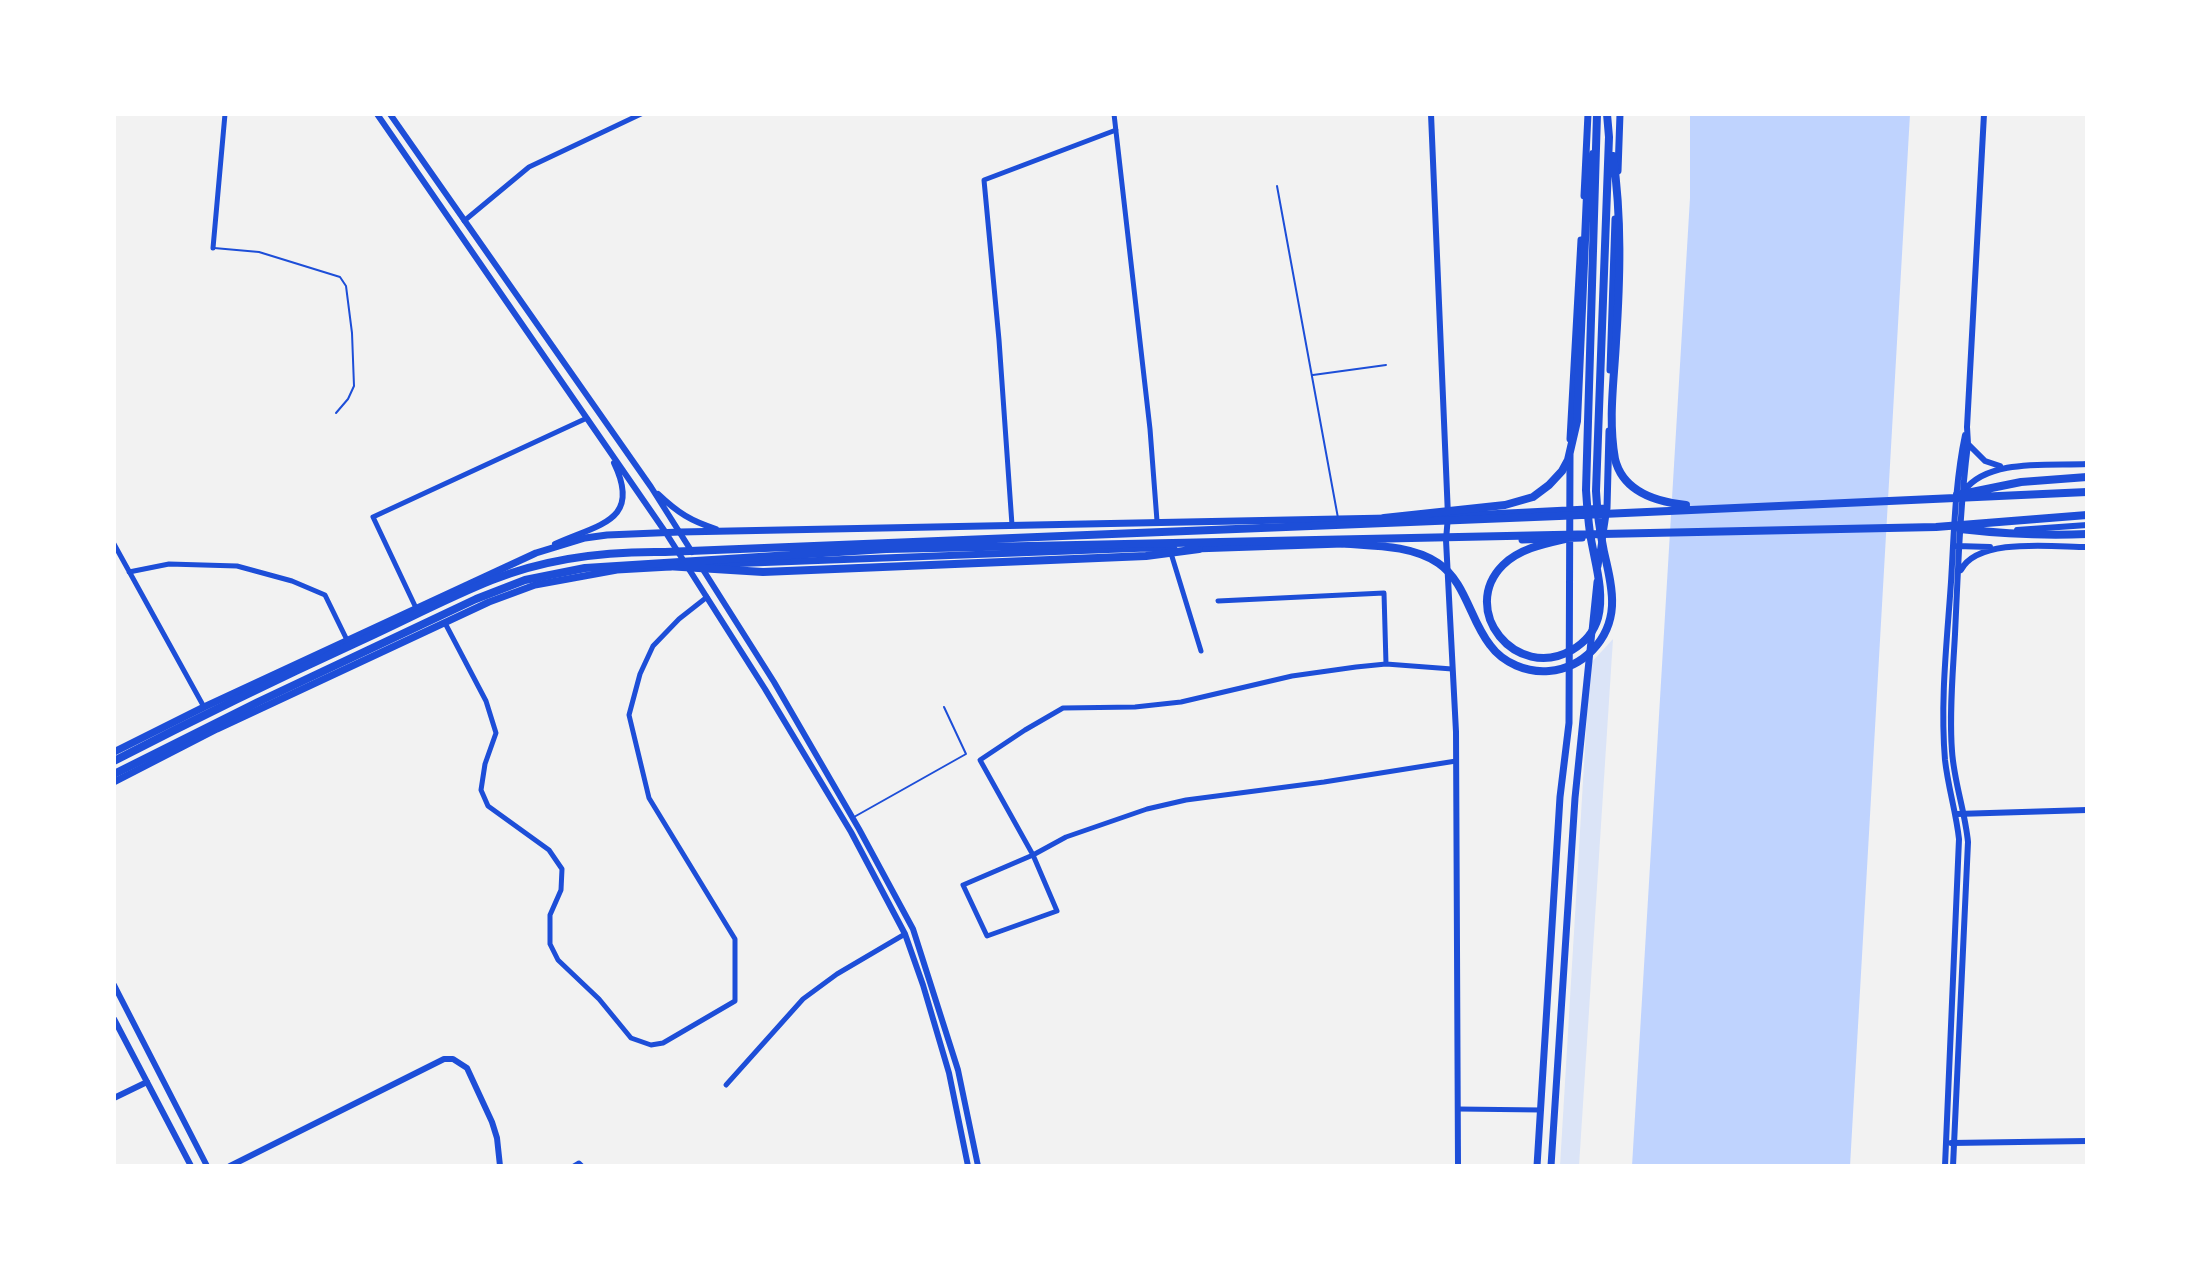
<!DOCTYPE html>
<style>
body{margin:0}
#map{position:relative;width:2201px;height:1280px;overflow:hidden;background:#f2f2f2;font-family:Rubik,sans-serif}
canvas{display:block}
.frame{position:absolute;inset:0;border:116px solid #fff;pointer-events:none}
</style>
<div id="map">
<canvas width="2201" height="1280"></canvas>
<div class="frame"></div>
</div>
<script>
const ctx = document.querySelector('canvas').getContext('2d');
ctx.lineJoin = 'round';
function paint(path, color) {
  ctx.fillStyle = color;
  ctx.fill(path, 'evenodd');
}
function strokePath(path, color, width, dash) {
  ctx.strokeStyle = color;
  ctx.lineWidth = width;
  ctx.lineCap = dash ? 'butt' : 'round';
  ctx.setLineDash(dash || []);
  ctx.stroke(path);
}
paint(new Path2D(`
 M1613,639L1579,1166H1560L1590,664Z`), '#dbe4f7');
paint(new Path2D(`
 M1690,114H1910L1850,1166H1632L1690,198Z`), '#bfd3fe');
strokePath(new Path2D(`
 M1277,186L1338,518
 M214,248L259,252L340,277L346,286L352,333L354,386L348,399L336,413
 M1313,375L1386,365
 M854,817L966,754L944,707`), '#1d4ed8', 2);
strokePath(new Path2D(`
 M1114,114L1150,429L1157,521
 M464,221L529,167L641,114
 M213,248L225,114
 M1012,525L999,340L984,180L1116,130
 M114,544L204,707
 M1170,550L1201,651
 M129,572L169,564L237,566L292,581L325,595L347,640
 M1218,601L1384,593L1386,664
 M416,608L373,517L587,418
 M445,623L486,701L496,733L485,764L481,790L488,806L549,850L562,869L561,890L550,915V944L558,960L599,999L631,1038L651,1045L663,1043L735,1001V939L649,798L629,715L640,674L653,646L679,619L707,597
 M1452,669L1386,664L1356,667L1292,676L1181,702L1135,707L1063,708L1025,730L980,760L1033,855L1066,837L1147,809L1186,800L1324,782L1456,761
 M1033,855L1057,911L987,936L963,885Z
 M726,1085L803,999L837,974L905,934
 M1458,1109L1541,1110
 M574,1166L579,1163L582,1166`), '#1d4ed8', 5);
strokePath(new Path2D(`
 M1431,114L1448,516L1446,540L1456,732L1458,1166
 M1957,814L2087,810
 M114,1098L147,1082
 M1951,1143L2087,1141
 M230,1166L444,1059H453L467,1068L492,1122L497,1138L500,1166`), '#1d4ed8', 6);
strokePath(new Path2D(`
 M377,114L666,533L765,689L851,832L905,934L923,985L949,1073L968,1166
 M390,114L651,487L692,552
 M1968,444L1985,461L2000,466
 M1964,491C1988,458 2050,466 2087,464
 M658,494C678,513 691,521 716,529
 M2017,530L2087,525
 M555,544C599,524 642,521 614,463
 M1957,546L1990,547
 M702,568L774,682L859,829L913,929L958,1070L978,1166
 M1961,570C1978,537 2054,547 2087,547
 M114,985L207,1166
 M114,1019L191,1166
 M1945,1166L1959,839C1956,812 1948,787 1945,760C1940,701 1947,641 1951,582C1954,533 1955,482 1965,435
 M1953,1166L1968,842C1965,811 1954,782 1952,751C1949,713 1953,672 1955,634C1958,571 1960,507 1968,444L1967,427L1984,114`), '#1d4ed8', 6);
strokePath(new Path2D(`
 M1618,171L1620,114
 M1584,196L1588,114
 M1610,370L1615,219
 M1570,439L1581,240
 M1429,517L1607,508
 M1522,540L1582,538
 M1194,549L1342,544
 M699,565L1147,548L1174,549
 M1598,566L1607,508L1609,431
 M114,752L204,707L536,553L585,538L607,535L680,532L1389,518
 M114,782L217,729L489,602L535,585L617,570L670,567
 M1537,1166L1560,797L1569,723L1570,456
 M1551,1166L1575,798L1597,582`), '#1d4ed8', 7);
strokePath(new Path2D(`
 M1613,156C1622,218 1620,280 1616,342C1614,381 1608,420 1615,459C1623,492 1657,502 1686,505
 M1957,495L2021,482L2087,477
 M1384,518L1505,505L1533,497L1549,485L1562,471L1568,460L1577,421L1587,195L1593,154
 M1960,529C2004,534 2043,536 2087,534
 M1565,539C1543,544 1519,549 1503,565C1458,610 1516,682 1572,650C1584,643 1594,632 1598,618C1605,591 1594,560 1590,533C1588,519 1587,505 1586,490L1597,114
 M1337,543C1370,546 1410,544 1438,563C1466,582 1470,620 1490,645C1503,663 1527,673 1549,671C1583,668 1610,640 1612,606C1613,589 1608,569 1604,552C1600,532 1597,512 1596,491L1609,137L1607,114
 M666,566L763,572L1146,556L1199,549
 M114,761C195,719 277,679 360,641C404,621 447,598 492,580C547,558 606,551 665,552L1559,516L2087,492
 M114,774L258,702L476,599L525,580L585,568L886,549L1936,527L2087,515`), '#1d4ed8', 8);
</script>
